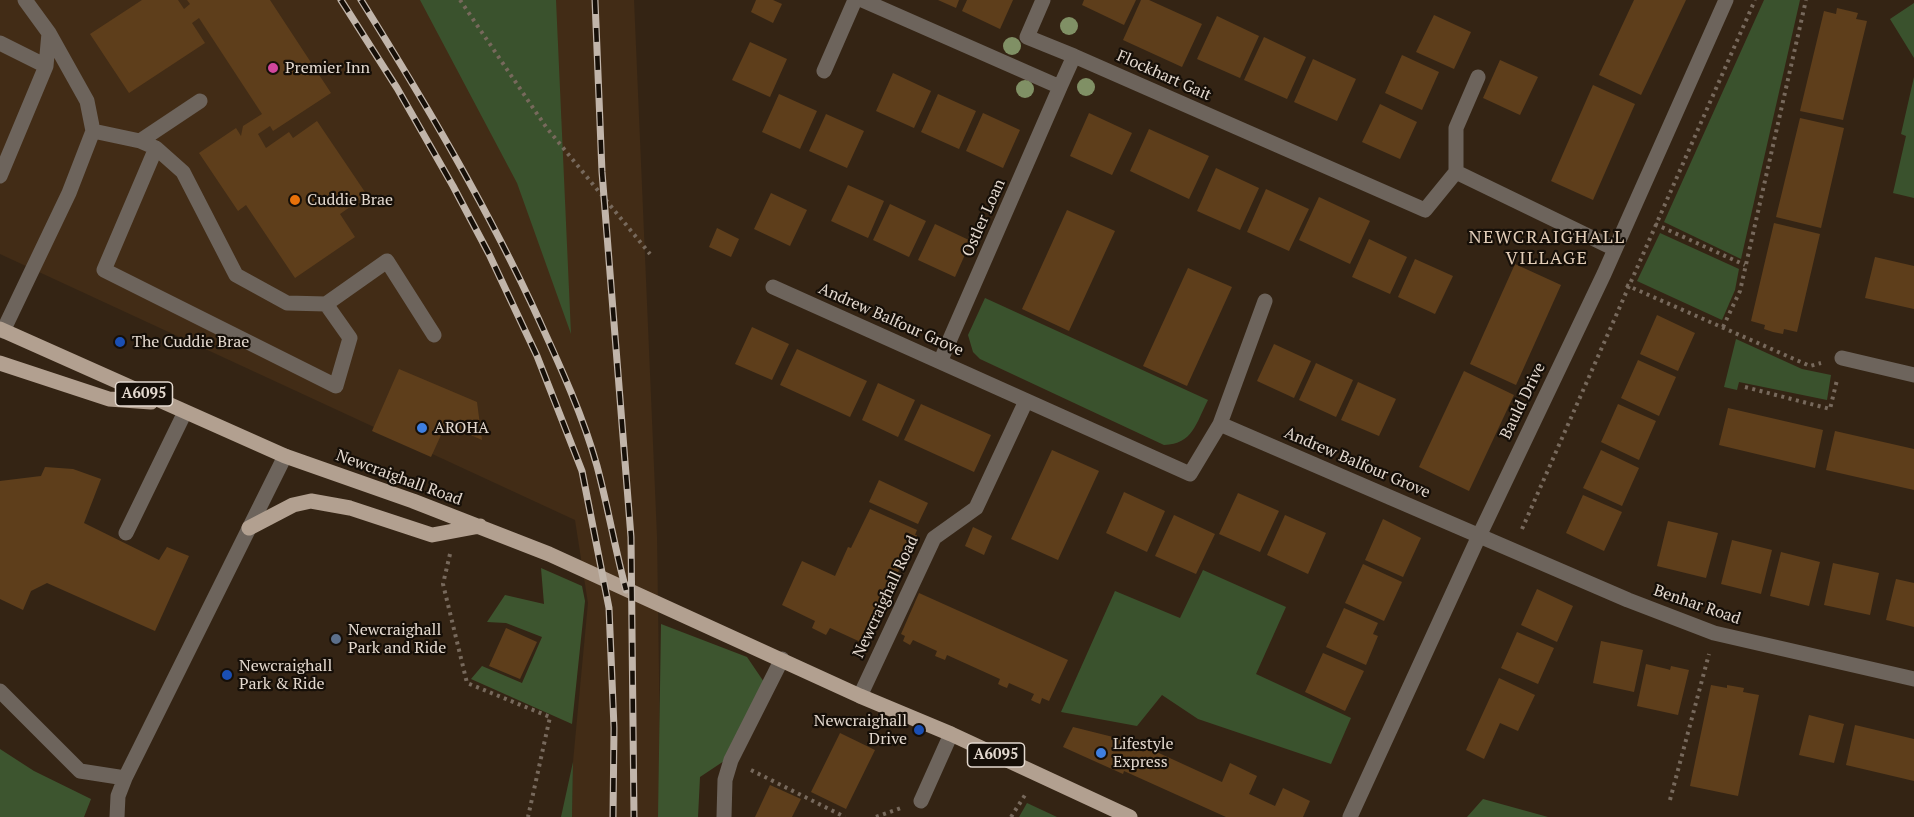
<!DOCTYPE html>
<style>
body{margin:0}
canvas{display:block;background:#342414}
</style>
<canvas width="1914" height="817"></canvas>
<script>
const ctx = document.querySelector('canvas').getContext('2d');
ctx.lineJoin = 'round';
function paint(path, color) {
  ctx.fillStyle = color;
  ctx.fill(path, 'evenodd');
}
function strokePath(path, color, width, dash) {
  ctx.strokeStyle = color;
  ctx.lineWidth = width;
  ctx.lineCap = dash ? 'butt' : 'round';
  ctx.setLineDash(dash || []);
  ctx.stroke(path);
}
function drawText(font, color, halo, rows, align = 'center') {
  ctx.font = font + ' "PT Serif",serif';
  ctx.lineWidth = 4.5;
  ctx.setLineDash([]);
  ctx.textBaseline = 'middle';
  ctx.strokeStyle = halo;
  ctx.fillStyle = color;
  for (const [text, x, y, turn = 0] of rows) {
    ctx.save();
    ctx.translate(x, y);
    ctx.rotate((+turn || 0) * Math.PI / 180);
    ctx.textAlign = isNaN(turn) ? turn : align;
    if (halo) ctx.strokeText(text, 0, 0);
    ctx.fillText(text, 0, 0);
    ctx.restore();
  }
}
paint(new Path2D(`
 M0,0H634L657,537L661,817H572L573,762L588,603L575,520L0,254Z`), '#422c16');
paint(new Path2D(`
 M420,0H556L571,334L517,183Z
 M1764,0H1800L1741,259L1664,222Z
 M1914,3V58L1890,19Z
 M1914,77V198L1893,193L1906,136L1901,134Z
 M1660,233L1739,269L1735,290L1722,320L1637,281Z
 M985,298L1208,400C1196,423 1193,444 1164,445L980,359L973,352L968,335Z
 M1736,339L1802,369L1831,375L1827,400L1739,382L1737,390L1724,387Z
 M1203,570L1286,607L1256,674L1351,718L1331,764L1198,719L1162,695L1137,726L1061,712L1115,591L1180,618Z
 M573,762L572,817H561Z
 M1027,803L1057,817H1019Z`), '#3a522d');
paint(new Path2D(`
 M541,568L582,586L585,601L572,724L471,679L482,666L522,683L542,637L506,623L487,622L505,595L544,604Z
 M661,624L747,657L766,685L727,759L700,777L698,817H658Z
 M0,749L34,771L91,799L84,817H0Z
 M1483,799L1548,817H1467Z`), '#3d552f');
paint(new Path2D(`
 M142,0H178L184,9L190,4L187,0H270L331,93L273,131L270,126L258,134L266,148L289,132L293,138L317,121L367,195L340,214L355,237L295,278L246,205L238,211L199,153L236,128L241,136L243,126L262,114L199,18L192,23L205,43L129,93L90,34Z
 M756,0H773L782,4L773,23L751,12Z
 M938,0H959L956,8Z
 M967,0H1013L1000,29L962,11Z
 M1084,0H1136L1124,25L1082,5Z
 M1141,0H1149L1202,24L1182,67L1123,40Z
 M1634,0H1686L1641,95L1599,75Z
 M1837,8L1858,13L1856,19L1867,21L1843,120L1800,111L1824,11L1836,14Z
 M1434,15L1471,32L1454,69L1416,52Z
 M1217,16L1259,36L1240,78L1197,59Z
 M1264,37L1306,57L1287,99L1244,80Z
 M750,42L787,59L770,97L732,80Z
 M1402,55L1439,72L1422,110L1385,93Z
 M1313,59L1356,79L1337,121L1294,102Z
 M1500,60L1538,77L1520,115L1483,98Z
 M893,73L931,91L914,128L876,111Z
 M1593,85L1635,104L1593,200L1551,181Z
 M779,94L817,111L800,149L762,132Z
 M938,94L976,111L959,149L921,132Z
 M1380,104L1417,122L1400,159L1362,142Z
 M983,113L1020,130L1003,168L966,151Z
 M1089,113L1132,133L1112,175L1070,156Z
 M826,114L864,131L847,168L809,151Z
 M1800,118L1844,128L1821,228L1776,217Z
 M1149,129L1209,156L1189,199L1130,171Z
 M1216,168L1259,188L1240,230L1197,211Z
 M848,185L884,201L868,238L831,221Z
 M1266,189L1309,209L1289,251L1247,232Z
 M771,193L807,210L790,246L754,229Z
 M1319,197L1370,221L1350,264L1299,240Z
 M890,204L926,221L909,257L873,240Z
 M1067,210L1115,231L1069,331L1022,309Z
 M1774,223L1820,234L1797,332L1784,329L1783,334L1773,332L1764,329L1765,325L1751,321Z
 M935,224L971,241L955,277L918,260Z
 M717,228L739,239L731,257L709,247Z
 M1369,239L1407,257L1390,294L1352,277Z
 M1875,257L1914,266V309L1865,298Z
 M1415,259L1453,276L1435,314L1398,297Z
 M1515,264L1561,285L1516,385L1470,364Z
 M1188,268L1232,287L1187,386L1143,366Z
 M1657,315L1695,333L1678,371L1640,354Z
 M752,327L789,344L772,380L735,364Z
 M1274,344L1311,361L1294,398L1257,381Z
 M797,349L867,381L850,417L780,385Z
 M1638,360L1676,377L1659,416L1621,398Z
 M1316,363L1353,380L1336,417L1299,400Z
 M399,369L477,402L482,440L446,424L431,457L372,431Z
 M1464,371L1514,395L1469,491L1419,467Z
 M1358,382L1396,399L1379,436L1341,420Z
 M878,383L915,400L898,437L862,420Z
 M921,404L991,435L974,472L904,440Z
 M1618,404L1656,421L1639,460L1601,442Z
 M1728,408L1823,430L1815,468L1719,445Z
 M1835,431L1914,449V490L1826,470Z
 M1052,450L1099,471L1058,560L1011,539Z
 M1601,450L1639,468L1622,506L1583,488Z
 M45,467L73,469L101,479L84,523L159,560L167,547L189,556L155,631L47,583L31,591L23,610L0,599V481L41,476Z
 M879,480L928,503L918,524L869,502Z
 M1124,492L1165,511L1147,552L1106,533Z
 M1238,493L1279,511L1260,552L1219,534Z
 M1583,495L1622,512L1604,551L1566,533Z
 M870,509L917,530L915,535H917L914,542H912L865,644L830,628L826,635L812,628L815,621L782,605L802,561L835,576L848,547L851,548Z
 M1174,515L1215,534L1196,574L1155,556Z
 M1285,515L1326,533L1308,574L1267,555Z
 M1383,519L1421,538L1403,577L1365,560Z
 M1668,521L1718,533L1706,578L1657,566Z
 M973,527L992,536L984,555L965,546Z
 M1732,540L1772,550L1761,594L1721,584Z
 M1781,552L1820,562L1809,606L1770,596Z
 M1833,563L1879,573L1870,615L1824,605Z
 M1363,564L1402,582L1384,621L1345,603Z
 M1896,579L1914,583V627L1886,620Z
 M1537,589L1573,606L1557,642L1521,625Z
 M919,593L1068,660L1049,701L1042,698L1040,704L1035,702L1031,700L1034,694L1009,683L1007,688L1002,686L998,684L1000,679L947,655L945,660L935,656L937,651L913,640L910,645L903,641L905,636L901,634Z
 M1344,608L1378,623L1373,634L1378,636L1366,665L1326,647Z
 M506,628L537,642L520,679L489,666Z
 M1517,632L1554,648L1538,684L1501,668Z
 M1601,641L1643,650L1634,692L1593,683Z
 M1323,653L1364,671L1345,711L1305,692Z
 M1646,664L1667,669L1670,670L1671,666L1689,670L1678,715L1637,706Z
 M1499,678L1535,695L1518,731L1500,723L1484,759L1466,750Z
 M1711,685L1727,688V685L1744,688L1743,692L1759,695L1738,796L1690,786Z
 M1809,715L1844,724L1834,763L1799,755Z
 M1855,725L1914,739V781L1846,765Z
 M1073,727L1137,743L1222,782L1230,763L1257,776L1249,794L1275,806L1283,788L1310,801L1303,817H1226L1124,771L1123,774L1063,747Z
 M840,733L875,750L846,809L811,792Z
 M770,785L801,799L792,817H755Z`), '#5e3e1b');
strokePath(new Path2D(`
 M460,0L546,127L650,254
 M1655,224L1745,265
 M1626,285L1810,366L1821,363
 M1723,327L1740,291L1806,0
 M1745,387L1830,409L1837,380
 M1522,529L1755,0
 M450,554L443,584L467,683L550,717L528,817
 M751,770L845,817
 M1670,800L1709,654
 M876,817L901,808
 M1011,817L1025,795`), '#77695c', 4, [3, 4.5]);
strokePath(new Path2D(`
 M862,0L1060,87L1074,56L1425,210L1456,172L1615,249
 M1043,0L1027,37L1074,56
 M0,43L46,66
 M824,71L855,0
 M93,131L140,141L156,148L104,270L336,386L350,338L326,304L287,303L236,275L183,172L156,148
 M140,141L200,101
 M1456,172V128L1478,77
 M0,176L46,66L49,33
 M773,287L1190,474L1220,424L1628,600L1714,633L1914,679
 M326,304L387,261L434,335
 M3,331L69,193L93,131L87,101L49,33L25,0
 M1842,358L1914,375
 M940,362L1060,87
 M1220,424L1265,301
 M126,533L185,412
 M0,691L80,771L125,778
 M860,696L934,538L976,508L1026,401
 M921,801L951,734
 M117,817L118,796L125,778L285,456
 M724,817L725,780L731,760L782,659
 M1350,817L1479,536L1604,274L1726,0`), '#6d645c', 15);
strokePath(new Path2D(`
 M0,329L285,456L413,501L549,554L860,696L951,734L1130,817
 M0,363L109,399L151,402
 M249,528L293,505L311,501L350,508L432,535L480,526`), '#b2a090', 15);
const rail = new Path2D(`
 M341,0L397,88L453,186L489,254L537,356L582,471L609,608L614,728L613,817
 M361,0C426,104 489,210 540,322C561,368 583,416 597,466C608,507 615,549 626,590
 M595,0L602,172L631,537L634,817`);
strokePath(rail, '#c1b5aa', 7);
strokePath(rail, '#160f08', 4.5, [14]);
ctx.fillStyle = '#809065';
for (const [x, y] of [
 [1069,26],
 [1012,46],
 [1086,87],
 [1025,89]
]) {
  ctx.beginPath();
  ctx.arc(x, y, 9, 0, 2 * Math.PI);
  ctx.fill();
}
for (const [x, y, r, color] of [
 [273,68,6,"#d1479c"],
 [295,200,6,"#e8710a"],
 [120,342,6,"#1a4fb4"],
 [422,428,6,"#3f7fe0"],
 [336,639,6,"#5c6f8a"],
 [227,675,6,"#1a4fb4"],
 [919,730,6,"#1a4fb4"],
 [1101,753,6,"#3f7fe0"]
]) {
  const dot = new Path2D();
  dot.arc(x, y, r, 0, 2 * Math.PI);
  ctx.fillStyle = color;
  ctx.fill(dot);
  strokePath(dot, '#160f08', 2);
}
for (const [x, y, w] of [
 [144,394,57],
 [996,755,57]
]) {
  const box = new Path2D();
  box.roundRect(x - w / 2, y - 12, w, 24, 4.5);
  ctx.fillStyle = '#160f08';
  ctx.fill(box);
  strokePath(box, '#e4d9cf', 1.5);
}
drawText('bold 15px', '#e4d9cf', null, [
 ["A6095",144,394],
 ["A6095",996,755]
]);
drawText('16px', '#e4d9cf', '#160f08', [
 ["Premier Inn",285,68],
 ["Cuddie Brae",307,200],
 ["The Cuddie Brae",132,342],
 ["AROHA",434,428],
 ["Newcraighall",348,630],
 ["Park and Ride",348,648],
 ["Newcraighall",239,666],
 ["Park & Ride",239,684],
 ["Newcraighall",907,721,"right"],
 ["Drive",907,739,"right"],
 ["Lifestyle",1113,744],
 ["Express",1113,762]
], 'left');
drawText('16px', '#e4d9cf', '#160f08', [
 ["Flockhart Gait",1164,76,24],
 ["Ostler Loan",984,218,-66],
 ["Andrew Balfour Grove",891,320,24],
 ["Bauld Drive",1523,401,-64],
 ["Andrew Balfour Grove",1357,463,23],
 ["Newcraighall Road",399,478,20],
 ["Newcraighall Road",886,597,-65],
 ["Benhar Road",1697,605,19]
]);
ctx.letterSpacing = '1.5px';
drawText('18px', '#e2cdb8', '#160f08', [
 ["NEWCRAIGHALL",1547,238],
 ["VILLAGE",1547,259]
]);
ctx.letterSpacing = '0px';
</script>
